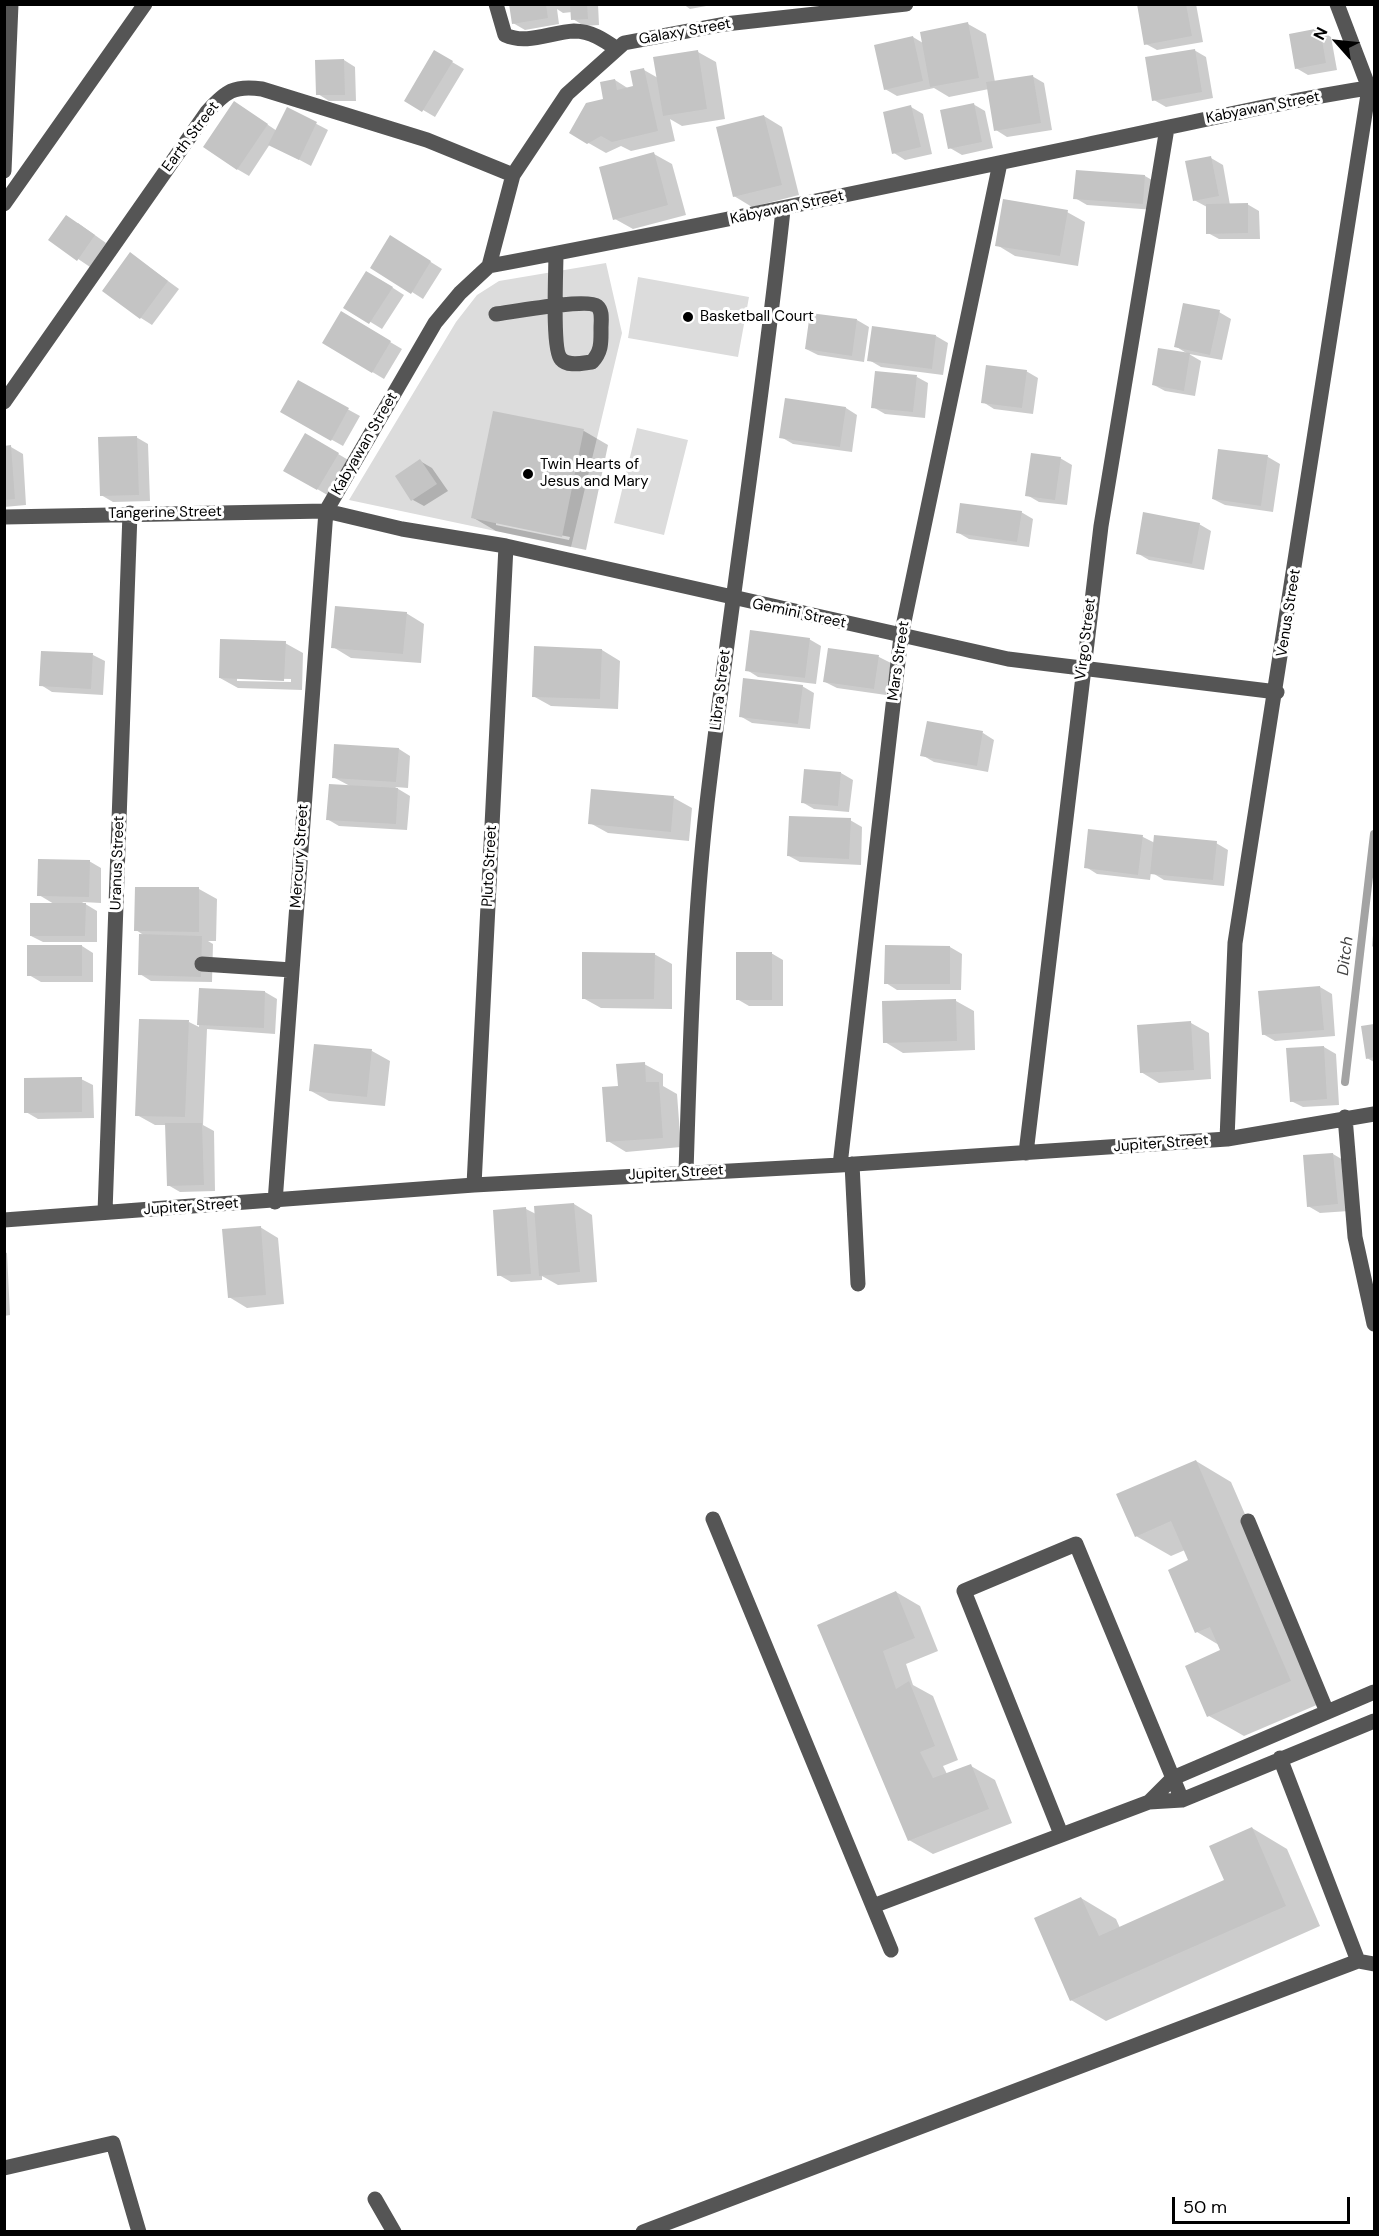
<!DOCTYPE html>
<style>
body{margin:0}
#map{position:relative;width:1379px;height:2236px;overflow:hidden;background:#fff;font-family:"DM Sans",sans-serif}
canvas{display:block}
.frame{position:absolute;inset:0;border:6px solid #000;pointer-events:none}
.north{position:absolute;left:1307px;top:12px;width:60px;height:60px;-webkit-text-stroke:4px #fff;paint-order:stroke;rotate:297deg;font-size:16px;font-weight:700;line-height:24px;text-align:center;color:#000}
.north::after{content:'';display:block;margin:auto;width:21px;height:27px;background:#000;clip-path:polygon(50% 0,100% 100%,50% 72%,0 100%)}
.scale{position:absolute;left:1172px;top:2197px;width:178px;height:27px;box-sizing:border-box;border:3px solid #000;border-top:0;padding-left:8px;font-size:18px;line-height:21px;white-space:nowrap;color:#000;-webkit-text-stroke:4px #fff;paint-order:stroke}
</style>
<div id="map">
<canvas width="1379" height="2236"></canvas>
<div class="frame"></div>
<div class="north">N</div>
<div class="scale">50 m</div>
</div>
<script>
const ctx = document.querySelector('canvas').getContext('2d');
ctx.lineJoin = 'round';
function paint(path, color) {
  ctx.fillStyle = color;
  ctx.fill(path, 'evenodd');
}
function strokePath(path, color, width, dash) {
  ctx.strokeStyle = color;
  ctx.lineWidth = width;
  ctx.lineCap = dash ? 'butt' : 'round';
  ctx.setLineDash(dash || []);
  ctx.stroke(path);
}
function drawText(font, color, halo, rows, align = 'center') {
  ctx.font = font + ' "DM Sans",sans-serif';
  ctx.lineWidth = 6;
  ctx.setLineDash([]);
  ctx.textBaseline = 'middle';
  ctx.strokeStyle = halo;
  ctx.fillStyle = color;
  for (const [text, x, y, turn = 0] of rows) {
    ctx.save();
    ctx.translate(x, y);
    ctx.rotate((+turn || 0) * Math.PI / 180);
    ctx.textAlign = isNaN(turn) ? turn : align;
    if (halo) ctx.strokeText(text, 0, 0);
    ctx.fillText(text, 0, 0);
    ctx.restore();
  }
}
paint(new Path2D(`
 M606,263L622,333L571,547L349,500L456,322L477,295L499,281Z
 M638,277L749,297L738,357L628,338Z
 M637,428L688,440L664,535L614,523Z`), '#dcdcdc');
paint(new Path2D(`
 M510,4H598L599,25L584,26L573,19L572,12L563,13L557,9L559,24L525,30L513,23Z
 M683,4H717L690,9Z
 M1139,4H1196L1203,42L1157,50L1146,44Z
 M968,24L986,34L995,82L1032,76L1044,83L1052,130L1007,137L996,130L989,89L949,97L934,88L897,96L885,89L913,37L923,43Z
 M1319,30L1331,37L1337,70L1308,75L1296,68Z
 M1194,50L1206,57L1213,98L1166,107L1154,100Z
 M435,52L464,69L435,117L406,100Z
 M698,52L716,62L725,119L682,126L670,119L675,141L631,151L621,146L606,153L571,133L605,100L615,80L629,89L635,87L644,70L658,78Z
 M344,60L355,67L356,101H329L318,94Z
 M973,104L985,111L993,148L962,155L950,148Z
 M911,107L923,114L932,154L905,160L894,153Z
 M288,109L328,130L311,166L270,144L249,176L237,169L246,110L277,131Z
 M764,116L782,127L799,195L752,207L734,196Z
 M654,154L672,164L686,215L633,229L615,219Z
 M1211,158L1223,165L1230,205L1247,204L1259,211L1260,239H1219L1208,233L1207,207L1194,200Z
 M1077,172L1145,176L1157,183L1155,210L1087,205L1075,198Z
 M1067,212L1085,222L1078,266L1015,256L997,245Z
 M78,223L106,243L90,267L50,240Z
 M402,244L442,269L423,299L412,292Z
 M131,254L179,289L152,325L141,318Z
 M379,279L404,295L382,329L346,307Z
 M1219,312L1231,319L1222,360L1189,354L1201,361L1195,396L1165,391L1154,385L1188,354L1175,346Z
 M341,313L402,349L384,379L324,343Z
 M857,320L869,327L864,362L818,355L806,349Z
 M936,336L948,343L943,375L881,367L869,360Z
 M1026,371L1038,378L1033,414L994,409L983,402Z
 M917,377L928,383L925,418L885,414L873,407Z
 M298,382L360,416L343,446L282,412Z
 M846,408L857,415L852,452L793,444L781,437Z
 M494,413L584,431L608,445L586,550L496,531L472,517ZM496,522L570,537L569,540L496,525Z
 M306,435L350,461L329,496L285,470Z
 M136,437L148,444L150,501L113,502L101,495Z
 M4,447H11L23,454L26,505L4,507Z
 M1220,450L1268,457L1280,464L1273,512L1225,505L1213,499Z
 M1060,458L1072,465L1067,505L1039,502L1027,495Z
 M420,461L432,468L448,491L424,506L413,500Z
 M1021,512L1033,519L1029,547L969,539L957,532Z
 M1199,524L1211,531L1204,570L1149,560L1137,553Z
 M406,613L424,624L421,663L351,658L333,647Z
 M809,639L821,646L816,684L758,677L747,670Z
 M285,643L303,653L302,690L238,688L220,678ZM237,678L291,679V682L237,681Z
 M536,647L602,650L620,661L618,709L551,706L533,696Z
 M829,650L879,657L891,663L886,695L837,688L825,682Z
 M93,655L105,661L103,695L52,692L41,685Z
 M802,686L814,693L810,729L752,723L740,716Z
 M983,733L994,740L988,772L934,762L922,755Z
 M399,749L410,756L408,788L395,787L410,796L407,830L339,826L327,819L350,786L333,777Z
 M841,773L853,780L849,812L814,809L802,802Z
 M592,790L674,798L692,808L689,841L608,833L590,823Z
 M850,820L862,827L861,865L800,862L789,856Z
 M1090,830L1143,837L1155,843H1216L1228,850L1224,886L1164,880L1151,872L1150,880L1097,874L1086,867Z
 M89,861L101,868V903L82,902L97,911V942H43L31,936L54,904L39,895Z
 M199,889L217,899L216,941H208L213,944L212,982L151,981L140,974L145,936L136,930Z
 M1374,924V948L1372,946Z
 M82,946L93,953V982H41L29,975Z
 M886,947H950L962,954L961,990H897L886,983Z
 M771,953L783,960V1006H749L737,999Z
 M654,954L672,964V1009L601,1008L583,998Z
 M1320,987L1332,994L1335,1036L1275,1041L1263,1034Z
 M200,989L265,992L277,999L275,1034L207,1029L203,1125L214,1131L215,1191L180,1192L168,1185L167,1125H155L137,1115L189,1022L199,1027Z
 M956,1001L974,1011L975,1050L903,1053L885,1042Z
 M1191,1023L1209,1033L1211,1079L1159,1083L1141,1072Z
 M1374,1026V1062L1367,1058L1362,1028Z
 M1324,1047L1336,1054L1339,1105L1303,1107L1291,1101Z
 M372,1051L390,1061L385,1106L329,1101L311,1091Z
 M644,1064L663,1074V1086L677,1094L681,1147L626,1152L608,1141L619,1087Z
 M81,1079L93,1085L94,1118L38,1119L26,1112Z
 M1333,1154L1345,1161L1349,1211L1320,1213L1308,1206Z
 M574,1204L592,1215L597,1282L558,1285L542,1276V1280L511,1282L499,1275L526,1209L536,1214Z
 M260,1227L278,1238L284,1304L247,1308L229,1297Z
 M4,1252L7,1253L10,1315L4,1316Z
 M1196,1461L1231,1482L1326,1701L1244,1736L1209,1716L1222,1651L1219,1645L1197,1632L1190,1561L1185,1550L1171,1556L1136,1536Z
 M896,1592L920,1606L938,1651L906,1664L913,1685L933,1696L958,1760L943,1766L947,1774L971,1766L995,1780L1012,1823L933,1854L909,1840L819,1626Z
 M1252,1828L1287,1849L1320,1926L1106,2021L1071,2000L1081,1898L1116,1919L1120,1928L1226,1881Z`), '#0003');
strokePath(new Path2D(`
 M1345,1082L1374,834`), '#a3a3a3', 8);
paint(new Path2D(`
 M509,4H546L548,18L512,24Z
 M570,4H587L588,19L571,20Z
 M1137,4H1186L1192,36L1144,45Z
 M968,22L979,78L930,87L920,32Z
 M1320,28L1326,63L1295,69L1289,34Z
 M913,36L923,81L884,90L874,45Z
 M1195,49L1202,92L1152,101L1145,57Z
 M434,50L453,61L422,112L404,101Z
 M698,50L707,109L663,116L653,57Z
 M344,59L345,95H316L315,60Z
 M644,68L658,131L612,142L601,136L587,144L569,133L586,103L603,99L600,82L615,79L617,90L633,86L630,71Z
 M1033,75L1041,123L994,131L986,82Z
 M234,101L268,124L237,170L203,147Z
 M974,103L982,142L948,149L940,110Z
 M911,105L921,147L892,154L883,112Z
 M287,107L317,122L299,160L268,145Z
 M764,115L782,185L733,197L716,127Z
 M654,152L668,205L613,220L599,167Z
 M1211,156L1219,196L1193,201L1185,161Z
 M1076,170L1145,175L1143,204L1073,199Z
 M1003,199L1068,210L1060,256L995,246Z
 M1248,203V233L1206,234V204Z
 M66,215L95,235L77,261L48,240Z
 M390,235L431,261L411,294L370,268Z
 M130,252L168,281L140,319L102,291Z
 M366,271L393,287L369,324L343,308Z
 M1183,303L1220,310L1210,355L1174,347Z
 M341,311L391,341L372,373L322,343Z
 M810,313L857,319L852,356L805,349Z
 M872,326L936,335L932,369L867,361Z
 M1158,348L1190,353L1184,391L1152,385Z
 M986,365L1027,370L1022,408L981,403Z
 M875,371L917,375L913,412L871,408Z
 M298,380L349,408L331,441L280,412Z
 M785,398L846,407L840,447L779,438Z
 M493,411L584,429L562,537L471,518Z
 M305,433L339,453L317,490L283,471Z
 M137,436L139,495L100,496L98,437Z
 M11,445L15,499L4,500V446Z
 M1218,449L1268,455L1261,506L1212,499Z
 M1031,453L1061,457L1055,500L1025,496Z
 M420,459L437,484L411,501L395,476Z
 M960,503L1022,511L1017,542L956,533Z
 M1143,512L1200,523L1192,564L1136,554Z
 M335,606L407,612L403,654L331,648Z
 M750,630L810,638L805,678L745,671Z
 M220,639L286,641L284,681L219,678Z
 M534,646L602,649L600,699L532,697Z
 M828,648L879,655L874,689L823,682Z
 M41,651L93,653L91,689L39,686Z
 M743,678L803,685L798,724L739,717Z
 M927,721L983,731L977,766L920,756Z
 M334,744L399,748L396,782L332,778Z
 M804,769L841,772L838,806L801,803Z
 M329,784L398,788L396,824L326,820Z
 M591,789L674,796L671,832L588,824Z
 M789,816L851,818L849,859L787,856Z
 M1088,829L1143,835L1138,875L1084,868Z
 M1154,835L1217,841L1213,880L1150,874Z
 M38,859L90,860L89,897L37,896Z
 M135,887H199V932L134,931Z
 M30,903H86L85,936H30Z
 M139,934L202,936L201,977L138,975Z
 M27,945H82V976H27Z
 M885,945L950,946V984H884Z
 M582,952L655,953L654,999H582Z
 M736,952H772V1000H736Z
 M1320,986L1324,1030L1262,1035L1258,991Z
 M199,988L265,991L264,1028L197,1025Z
 M956,999L957,1041L883,1043L882,1001Z
 M139,1019L189,1020L185,1117L135,1116Z
 M1191,1021L1194,1070L1140,1073L1137,1025Z
 M1374,1024V1057L1366,1059L1361,1026Z
 M314,1044L372,1049L367,1097L309,1091Z
 M1324,1046L1327,1099L1290,1102L1286,1048Z
 M645,1062L646,1082H659L663,1138L606,1142L602,1087L618,1086L616,1064Z
 M82,1077V1112L24,1113V1078Z
 M165,1123H202L204,1185L167,1186Z
 M1333,1153L1338,1204L1307,1207L1303,1155Z
 M574,1203L580,1272L539,1276L534,1206Z
 M526,1207L531,1274L497,1276L493,1210Z
 M261,1226L266,1295L228,1298L222,1229Z
 M1196,1460L1291,1681L1207,1717L1185,1666L1220,1650L1210,1627L1195,1633L1168,1570L1188,1560L1171,1521L1135,1537L1116,1494Z
 M896,1591L915,1638L883,1651L896,1689L909,1681L935,1746L920,1752L933,1778L971,1764L989,1809L908,1841L817,1625Z
 M1252,1827L1286,1906L1070,2001L1034,1918L1081,1897L1099,1936L1224,1880L1209,1846Z`), '#c4c4c4');
strokePath(new Path2D(`
 M496,4L505,35C527,45 551,32 574,31C591,31 604,40 617,49
 M4,171L11,4
 M4,204L145,4
 M489,266L513,175L567,94L624,43L725,24L906,4
 M496,314C512,312 587,298 597,306C603,311 601,321 601,328C601,342 602,351 592,362C582,363 568,367 561,359C552,350 556,271 556,254
 M4,402L207,112C226,91 234,85 262,89L427,140L513,175
 M4,517L326,511L402,529L506,546L1008,659L1277,692
 M202,964L292,970
 M1345,1117L1355,1237L1374,1324
 M1227,1139L1235,943L1369,88L1337,4
 M1026,1153L1101,526L1167,128
 M852,1164L858,1284
 M840,1165L901,636L1000,163
 M686,1172C690,1049 693,926 707,803C730,605 762,408 783,210
 M474,1185L506,546
 M275,1202L326,511L435,323L460,293L489,266C688,229 887,186 1085,145C1182,125 1277,102 1374,87
 M105,1212L130,513
 M4,1220L474,1185L840,1165L1227,1139L1374,1114
 M713,1519L891,1950
 M1248,1521L1327,1712
 M1374,1692L1173,1778L1149,1802L1182,1800L1374,1721
 M1280,1758L1358,1961
 M1061,1834L964,1591L1076,1544L1182,1800
 M873,1906L1149,1802
 M4,2168L113,2143L139,2232
 M375,2199L394,2232
 M643,2232L1358,1961L1374,1964`), '#555', 15);
for (const [x, y, r, color] of [
 [688,317,6,"#000"],
 [528,474,6,"#000"]
]) {
  const dot = new Path2D();
  dot.arc(x, y, r, 0, 2 * Math.PI);
  ctx.fillStyle = color;
  ctx.fill(dot);
  strokePath(dot, '#fff', 2);
}
drawText('15px', '#000', '#fff', [
 ["Galaxy Street",685,32,-10],
 ["Kabyawan Street",1263,108,-11],
 ["Earth Street",191,137,-53],
 ["Kabyawan Street",787,208,-12],
 ["Kabyawan Street",365,444,-60],
 ["Tangerine Street",165,513,-1],
 ["Venus Street",1289,613,-81],
 ["Gemini Street",799,614,12],
 ["Virgo Street",1086,639,-83],
 ["Mars Street",899,661,-82],
 ["Libra Street",721,690,-83],
 ["Mercury Street",300,856,-86],
 ["Uranus Street",118,863,-88],
 ["Pluto Street",490,866,-87],
 ["Jupiter Street",1161,1144,-4],
 ["Jupiter Street",676,1173,-3],
 ["Jupiter Street",191,1207,-4]
]);
drawText('15px', '#000', '#fff', [
 ["Basketball Court",700,317],
 ["Twin Hearts of",540,465],
 ["Jesus and Mary",540,482]
], 'left');
drawText('italic 16px', '#444', '#fff', [
 ["Ditch",1346,956,-83]
]);
</script>
